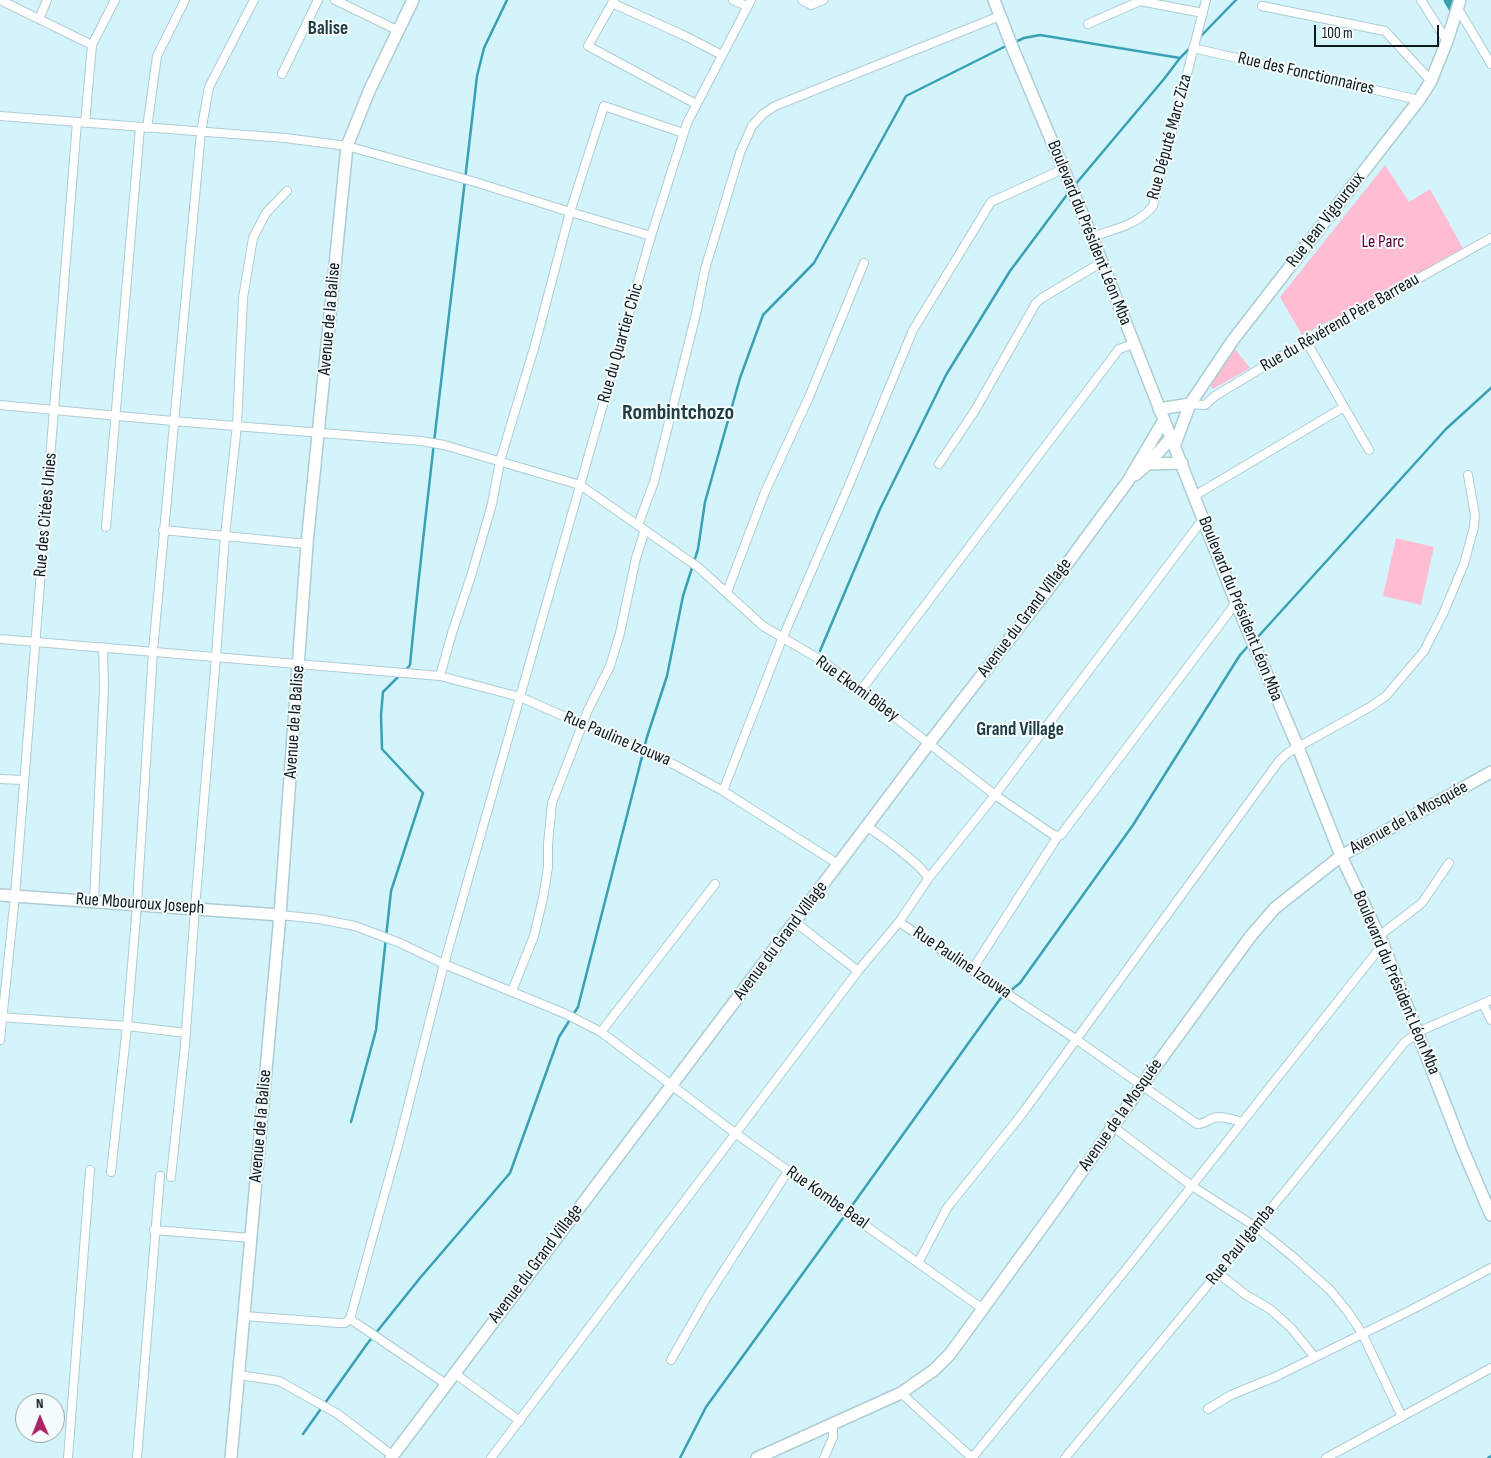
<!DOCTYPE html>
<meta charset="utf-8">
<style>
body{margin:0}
#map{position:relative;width:1491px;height:1458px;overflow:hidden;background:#d4f4fb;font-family:"Sofia Sans Condensed",sans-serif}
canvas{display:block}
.north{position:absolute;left:15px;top:1393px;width:50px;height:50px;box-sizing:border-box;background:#f5fcfd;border:1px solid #99a2a3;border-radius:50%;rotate:359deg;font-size:14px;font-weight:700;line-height:20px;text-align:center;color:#0e1a1c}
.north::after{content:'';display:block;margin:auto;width:18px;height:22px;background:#ad2466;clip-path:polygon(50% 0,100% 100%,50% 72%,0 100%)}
.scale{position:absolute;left:1314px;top:25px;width:125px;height:22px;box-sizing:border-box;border:2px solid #0e1a1c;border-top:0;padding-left:6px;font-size:15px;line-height:18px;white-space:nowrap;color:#0e1a1c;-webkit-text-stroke:4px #f5fcfd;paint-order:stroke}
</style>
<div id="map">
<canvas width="1491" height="1458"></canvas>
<div class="north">N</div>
<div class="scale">100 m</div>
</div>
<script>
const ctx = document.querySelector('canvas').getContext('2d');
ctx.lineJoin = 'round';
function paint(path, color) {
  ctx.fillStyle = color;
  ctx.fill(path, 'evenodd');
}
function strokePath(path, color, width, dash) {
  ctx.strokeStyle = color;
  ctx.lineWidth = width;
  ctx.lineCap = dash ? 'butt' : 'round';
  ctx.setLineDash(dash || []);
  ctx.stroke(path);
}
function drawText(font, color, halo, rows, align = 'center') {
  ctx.font = font + ' "Sofia Sans Condensed",sans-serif';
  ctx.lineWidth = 4;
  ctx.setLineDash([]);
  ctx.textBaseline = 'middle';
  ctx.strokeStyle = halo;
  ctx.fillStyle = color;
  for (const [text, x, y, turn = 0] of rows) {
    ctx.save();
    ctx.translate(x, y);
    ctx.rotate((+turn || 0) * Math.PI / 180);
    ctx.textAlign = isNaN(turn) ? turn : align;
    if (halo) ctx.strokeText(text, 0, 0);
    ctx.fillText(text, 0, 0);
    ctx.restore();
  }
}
paint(new Path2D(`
 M1385,165L1409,202L1430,189L1465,252L1302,335L1280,297Z
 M1232,345L1250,368L1213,389L1206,379Z
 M1396,538L1434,547L1421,605L1383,596Z`), '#febdd3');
strokePath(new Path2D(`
 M1199,38L1236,0
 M1013,43L1024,38L1040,35L1180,58L1192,46
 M1074,186L1164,79L1180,58
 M1256,639L1446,429L1491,388
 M820,651L880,509L946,375L1010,271L1069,192
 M404,672L410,665C429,468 455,272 477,76L484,48L507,0
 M351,1122L376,1030L391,891L423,793L382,749L381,715L383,692L400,675
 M851,1207L1000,999L1020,983L1133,825L1240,655L1250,644
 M303,1434L367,1344L420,1278L510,1173L559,1037L578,1007L647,737L667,676L683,596L698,549L705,502L740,378L763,315L814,263L906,96L1008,45
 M680,1458L706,1407L843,1218
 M1488,1458L1491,1456`), '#3aa1b5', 2.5);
strokePath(new Path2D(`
 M1448,0L1457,15`), '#3aa1b5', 9);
const street = new Path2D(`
 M0,0L92,45
 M335,0L399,31
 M614,0L588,46L696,104
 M733,0L747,6
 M802,0L811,5L823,0
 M1140,0V1L1203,13
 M1421,0L1447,41
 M612,3L683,35L722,55
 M1262,6L1385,31L1431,81
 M1457,7L1491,64
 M39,19L47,0
 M1088,24L1140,1
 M1193,48L1419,100
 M282,74L318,0
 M0,116L285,138L347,146L475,182L570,212L651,236
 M85,123L92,45L115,0
 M147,128L157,56L185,0
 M1092,237C1114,229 1138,225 1153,206L1206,0
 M1306,341L1369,450
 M1190,404L1205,405L1215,396L1306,341L1491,238
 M0,405L173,421L421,441L444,445L580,485L698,567L763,626L824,662L995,795L1055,836L1061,835L1236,603
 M939,464L974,412L1036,303L1042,298L1102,262
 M1194,496L1344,407
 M638,525L654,482L696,314L705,269L740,153L752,126L763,114L775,106L1000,16
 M106,527L140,127
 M163,530L307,544
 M727,592L765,492L809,397L864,263
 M0,639L440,676L520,697L673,764L723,791L838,864
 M440,676L452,633L472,573L492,504L500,461L535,345L570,212L604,106L683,133
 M861,690L1119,349L1134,344
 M0,779L23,780
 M723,791L782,639L849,485L913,330L991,202L1063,169
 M867,826C881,837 924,865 928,879
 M94,901L104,687L103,647
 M280,915L319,919L355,926L400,943L444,964L566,1014L601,1032L735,1133L983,1309
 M795,922L858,971
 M899,922L1077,1040L1197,1124C1205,1124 1206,1121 1213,1118C1222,1115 1233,1120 1242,1122
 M1379,936L1422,903L1449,863
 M972,970L1058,836
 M512,991L534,936L543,898L548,867V844L552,803L588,710L610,666L620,633L636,558L645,530
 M1483,1004L1491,1020
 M0,1017L127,1026L186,1033
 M601,1032L715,884
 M0,1040L15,896L77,122
 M1112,1126L1192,1186L1256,1227L1292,1256L1330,1290L1348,1312L1362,1333L1402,1417
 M111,1172L127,1026L137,904L153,651L201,132L209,87L254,0
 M171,1177L185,1045L195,908L216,656L225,536L237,425L243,298L253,238L266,213L287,191
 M154,1230L251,1238
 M918,1263L947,1208L1022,1114L1279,761L1289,752L1370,707L1386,696L1424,651L1443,614L1464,564L1474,527L1475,515L1468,475
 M1218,1273L1246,1295L1270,1309L1291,1328L1314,1356
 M244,1316L339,1323H345L350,1319L399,1142L444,964L651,236L687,123L751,0
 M350,1319L446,1384
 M671,1360L707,1297L788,1171
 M454,1373L520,1421
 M239,1375L279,1381L338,1414L393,1456
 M901,1393L972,1458
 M1208,1409L1231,1395L1275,1377L1411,1310L1491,1268
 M68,1458L90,1170
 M137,1458L160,1176
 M491,1458L858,971L899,922L928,879L995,795L1203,519
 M824,1458L833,1437V1424
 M972,1458L1123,1273L1383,944
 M1065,1458L1292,1183L1404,1043L1418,1032L1491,1000
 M1326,1458L1491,1368`);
const secondary = new Path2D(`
 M994,0L1013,49L1092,237L1236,603L1298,747L1341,856L1383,944L1463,1150L1491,1215
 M1159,409L1190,404
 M1175,444L1190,404L1233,340L1419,100L1431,81L1447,41L1460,0
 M1148,464L1182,463
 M1135,475L1148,464L1172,437
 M0,895L280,915
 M231,1458L280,915L307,544L347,146L370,89L413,0
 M391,1458L930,742L1050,587L1128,481L1164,420
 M757,1458L901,1393L934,1370L950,1354L1064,1197L1142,1085L1250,937L1275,908L1341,856L1491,772`);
strokePath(street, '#adccd3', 10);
strokePath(secondary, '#adccd3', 14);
strokePath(street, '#fff', 8);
strokePath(secondary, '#fff', 11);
drawText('18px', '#0e1a1c', '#f5fcfd', [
 ["Rue des Fonctionnaires",1306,74,13],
 ["Rue Député Marc Ziza",1170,137,-75],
 ["Rue Jean Vigouroux",1326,220,-52],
 ["Boulevard du Président Léon Mba",1089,233,68],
 ["Avenue de la Balise",330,319,-85],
 ["Rue du Révérend Père Barreau",1340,323,-30],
 ["Rue du Quartier Chic",621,343,-74],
 ["Rue des Citées Unies",46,515,-85],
 ["Boulevard du Président Léon Mba",1240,609,68],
 ["Avenue du Grand Village",1025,618,-53],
 ["Rue Ekomi Bibey",857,689,36],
 ["Avenue de la Balise",295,722,-86],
 ["Rue Pauline Izouwa",617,739,23],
 ["Avenue de la Mosquée",1409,818,-29],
 ["Rue Mbouroux Joseph",140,904,4],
 ["Avenue du Grand Village",781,941,-53],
 ["Rue Pauline Izouwa",962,963,34],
 ["Boulevard du Président Léon Mba",1396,983,67],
 ["Avenue de la Mosquée",1121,1115,-55],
 ["Avenue de la Balise",261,1126,-85],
 ["Rue Kombe Beal",827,1198,35],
 ["Rue Paul Igamba",1241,1245,-51],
 ["Avenue du Grand Village",536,1264,-53]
]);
drawText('18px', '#5d0032', '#f5fcfd', [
 ["Le Parc",1383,242]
]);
drawText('bold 19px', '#213c42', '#f5fcfd', [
 ["Balise",328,29],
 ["Grand Village",1020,730]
]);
drawText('bold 22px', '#213c42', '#f5fcfd', [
 ["Rombintchozo",678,413]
]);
</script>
